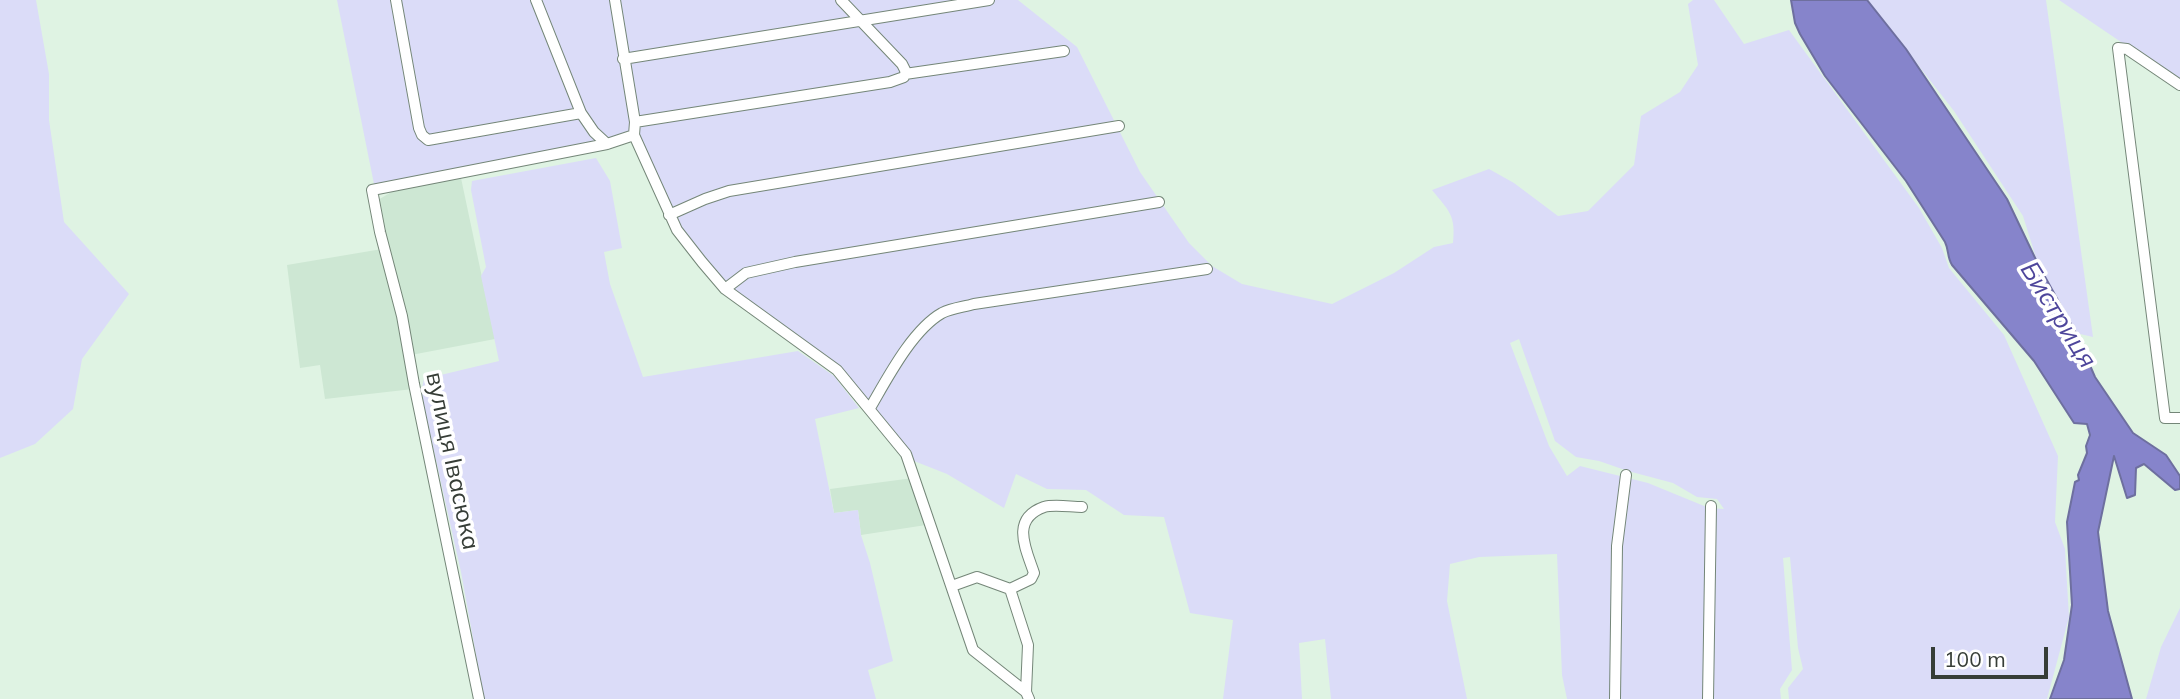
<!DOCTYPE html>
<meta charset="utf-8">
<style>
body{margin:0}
#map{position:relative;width:2180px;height:699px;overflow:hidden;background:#dff3e3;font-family:Mulish,sans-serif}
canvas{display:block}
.scale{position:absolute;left:1931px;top:647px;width:117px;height:32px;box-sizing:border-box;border:4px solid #363d37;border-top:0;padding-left:9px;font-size:21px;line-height:24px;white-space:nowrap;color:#363d37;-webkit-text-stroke:5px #fff;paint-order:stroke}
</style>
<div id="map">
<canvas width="2180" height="699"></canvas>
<div class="scale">100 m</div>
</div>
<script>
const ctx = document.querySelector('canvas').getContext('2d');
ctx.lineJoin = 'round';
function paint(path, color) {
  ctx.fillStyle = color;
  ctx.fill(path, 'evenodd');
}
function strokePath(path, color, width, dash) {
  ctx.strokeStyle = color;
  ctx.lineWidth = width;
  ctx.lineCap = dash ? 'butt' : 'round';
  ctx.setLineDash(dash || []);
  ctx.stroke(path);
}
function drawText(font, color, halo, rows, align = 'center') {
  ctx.font = font + ' Mulish,sans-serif';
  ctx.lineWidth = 7;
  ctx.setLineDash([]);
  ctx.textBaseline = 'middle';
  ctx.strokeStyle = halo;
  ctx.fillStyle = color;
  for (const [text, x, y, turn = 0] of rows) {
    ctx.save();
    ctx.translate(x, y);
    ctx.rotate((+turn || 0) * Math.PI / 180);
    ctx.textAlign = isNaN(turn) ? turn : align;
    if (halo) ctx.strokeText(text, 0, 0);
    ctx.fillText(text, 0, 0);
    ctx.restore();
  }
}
paint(new Path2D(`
 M461,178L495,339L411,355L377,212L378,200L393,191Z
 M382,249L390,278L413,389L325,399L320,365L300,368L287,265Z
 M913,478L926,525L861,535L858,510L834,513L830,489Z`), '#cde7d3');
paint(new Path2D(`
 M0,0H36L49,74V120L64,222L129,294L82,359L73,409L35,444L0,458Z
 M337,0H1018L1077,47L1140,172L1189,243L1212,266L1242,284L1332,304L1394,273L1434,247L1453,243C1456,215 1449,211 1432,190L1489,169L1514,183L1558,216L1588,211L1634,165L1641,116L1680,92L1698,65L1688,4L1693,0H1714L1744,44L1789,30L1919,208L1942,248L1949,268L2004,335L2058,456L2055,522L2065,549L2069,617L2047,699H1789L1788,688L1803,669L1798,648L1790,557L1783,558L1792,670L1780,689L1781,699H1567L1562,675L1557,554L1479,557L1450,564L1447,601L1467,699H1331L1325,639L1299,643L1302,699H1223L1233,620L1190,613L1164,517L1124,515L1086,490L1047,489L1016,474L1004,508L947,474L914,461L845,378L718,278L675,224L636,131L587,151L375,189ZM1519,339L1555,441L1576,457L1599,461L1628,471L1673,483L1697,497L1717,499L1724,509L1709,508L1648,483L1580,466L1567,476L1549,446L1510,343Z
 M1867,0H2046L2093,337L2076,333L2038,264L2023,216L1954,111Z
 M2059,0H2180V82Z
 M596,158L610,181L622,248L604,252L610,284L643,377L798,351L834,376L859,408L815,419L834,513L858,510L861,535L870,563L893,661L868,670L876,699H484L461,572L421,393L424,379L499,361L481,276L486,267L471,190L472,181Z
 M2180,608V699H2146L2161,647Z`), '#dbdcf8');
const water = new Path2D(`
 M1791,0H1867L1906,49L2007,199L2038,264L2076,333L2095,377L2133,433L2166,455L2180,476V489L2175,490L2144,464L2136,468L2135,495L2127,498L2114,456L2098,532L2108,611L2132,699H2050L2064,660L2072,605L2067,522L2075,482L2079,480L2078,475L2087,453L2086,446L2090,435L2087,424L2074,423L2034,361L1952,265C1947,257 1949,250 1945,242L1906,181L1825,76L1800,34L1795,23Z`);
paint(water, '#8684cb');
strokePath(water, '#6e6f9f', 2);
const minor = new Path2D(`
 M396,0L419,128L422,135L428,140L581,113L536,0
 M615,0L635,122L634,135L677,230L702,262L725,289L837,370L906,454L973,650L1026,692L1029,699
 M623,59L989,0
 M905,74L1064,51
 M2180,85L2127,49L2118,48L2165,418H2180
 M581,113L594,132L607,144
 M635,122L890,82L904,77L906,72L902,64L841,0
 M669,215L705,199L729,191L1119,126
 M725,289L746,273L795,262L1159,202
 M870,408C887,379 912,330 942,313C952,308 964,307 974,304L1207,269
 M952,586L977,577L1010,589L1028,645L1026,692
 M1010,589L1031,579L1034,573C1026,549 1010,519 1044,507C1054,504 1071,507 1082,507
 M479,699L414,384L402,316L380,232L372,190L607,144L634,135
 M1615,699L1617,546L1626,475
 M1708,699L1711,506`);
strokePath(minor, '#748678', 12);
strokePath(minor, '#fff', 10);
drawText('24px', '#363d37', '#fff', [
 ["вулиця Івасюка",452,461,78]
]);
drawText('italic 26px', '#4e469b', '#fff', [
 ["Бистриця",2058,315,58]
]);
</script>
